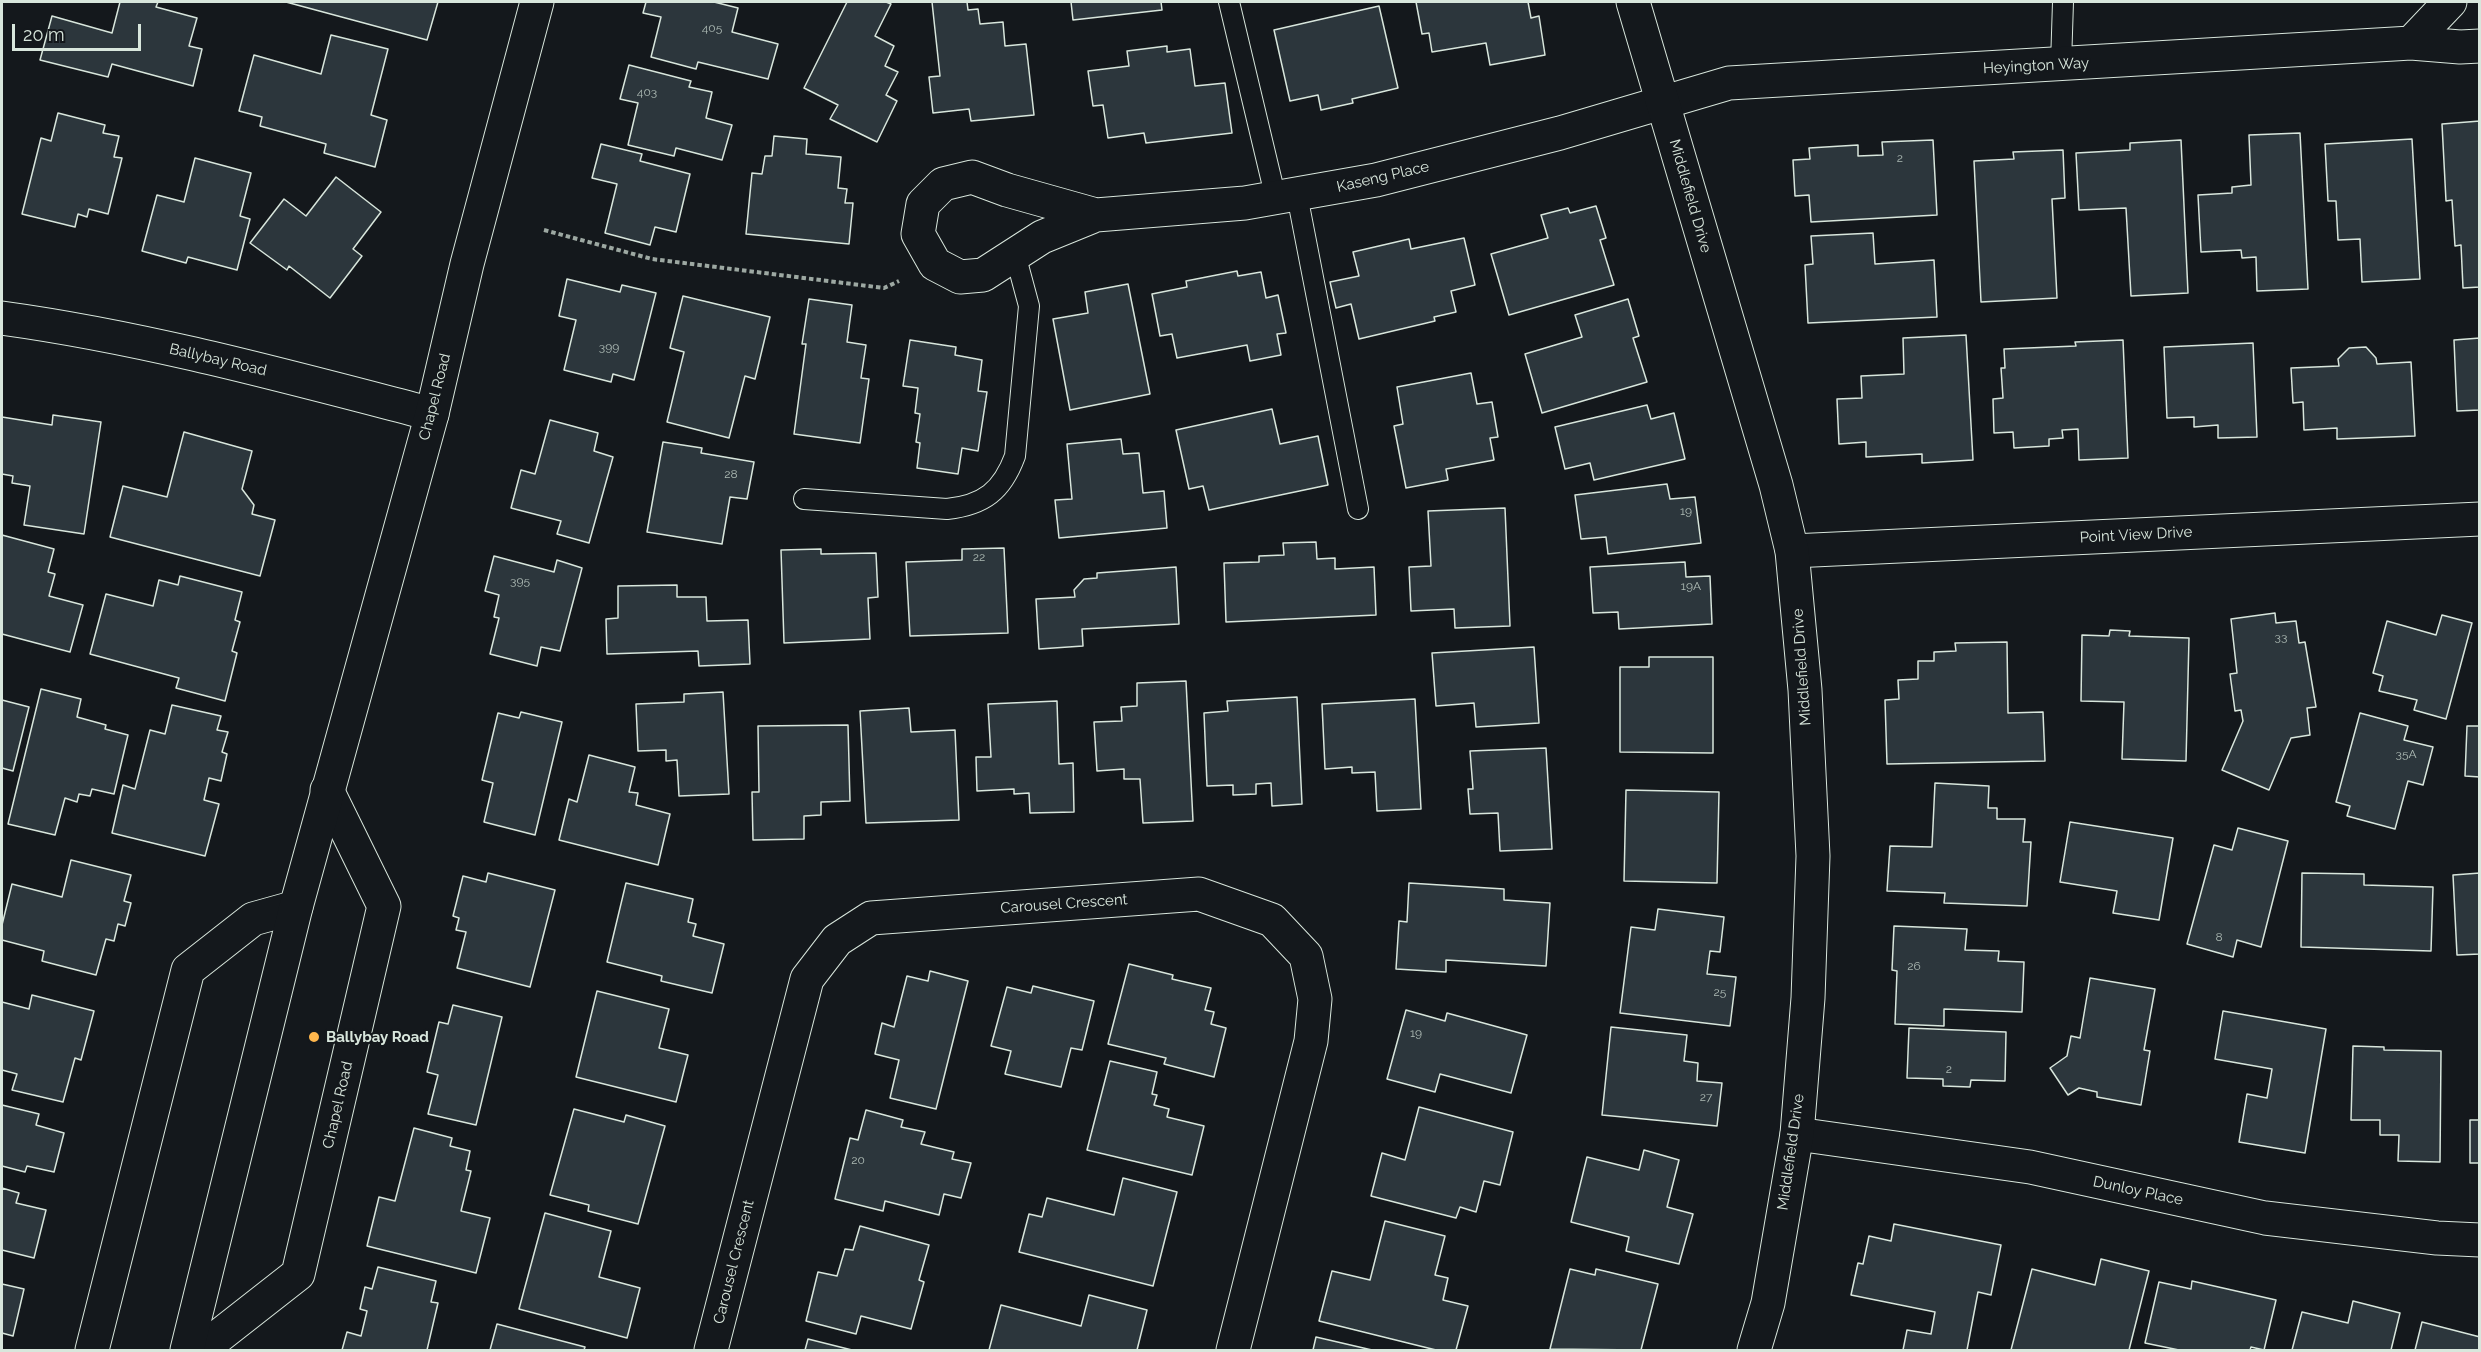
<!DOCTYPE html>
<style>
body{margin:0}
#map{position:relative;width:2481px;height:1352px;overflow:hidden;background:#14181c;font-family:Raleway,sans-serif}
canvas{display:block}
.frame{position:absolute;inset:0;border:3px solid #d8e6dc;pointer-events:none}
.scale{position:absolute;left:12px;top:24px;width:129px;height:27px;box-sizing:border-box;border:3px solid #d8e6dc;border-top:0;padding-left:8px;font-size:18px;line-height:21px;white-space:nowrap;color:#d8e6dc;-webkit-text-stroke:4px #14181c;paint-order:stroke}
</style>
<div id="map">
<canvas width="2481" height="1352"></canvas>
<div class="frame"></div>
<div class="scale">20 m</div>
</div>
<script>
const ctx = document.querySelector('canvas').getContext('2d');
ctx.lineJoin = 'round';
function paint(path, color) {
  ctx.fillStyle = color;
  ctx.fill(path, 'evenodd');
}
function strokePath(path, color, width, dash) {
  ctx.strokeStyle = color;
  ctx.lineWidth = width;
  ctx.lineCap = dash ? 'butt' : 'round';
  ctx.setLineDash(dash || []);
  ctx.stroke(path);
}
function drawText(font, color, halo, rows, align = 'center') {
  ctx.font = font + ' Raleway,sans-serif';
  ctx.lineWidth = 4.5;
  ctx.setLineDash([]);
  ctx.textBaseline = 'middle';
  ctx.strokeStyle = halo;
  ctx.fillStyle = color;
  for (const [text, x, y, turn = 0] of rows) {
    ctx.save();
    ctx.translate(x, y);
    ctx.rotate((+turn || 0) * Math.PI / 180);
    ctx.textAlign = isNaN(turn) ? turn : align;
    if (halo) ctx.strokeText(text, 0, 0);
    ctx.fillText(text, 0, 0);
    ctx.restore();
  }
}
const building = new Path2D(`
 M120,2H158L156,7L197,18L189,46L202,49L193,86L112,64L108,77L40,60L52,16L112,33Z
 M286,2H438L427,40Z
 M646,2H714L738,8L732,32L778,44L768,79L698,62L696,69L651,57L661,17L643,13Z
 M847,2H886L891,4L875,36L894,46L885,66L898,72L886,95L897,101L877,142L830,119L838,105L804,88Z
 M932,2H967L968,10L978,9L980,24L1003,22L1005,46L1026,44L1034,115L971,121L969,109L933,113L929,77L940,76Z
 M1071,2H1161L1162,10L1073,20Z
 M1416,2H1528L1531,18L1539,16L1545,55L1490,65L1486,43L1432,52L1429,33L1422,34Z
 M1379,6L1398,88L1352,99L1353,103L1321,110L1318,95L1290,101L1274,30Z
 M331,35L388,49L371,115L387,120L375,167L324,153L326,144L260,126L262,117L239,111L254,55L321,74Z
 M1167,46V52L1190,49L1195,86L1225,83L1232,133L1146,143L1144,133L1108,138L1103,105L1093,106L1088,71L1129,66L1127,51Z
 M629,65L691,81L689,87L712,92L706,118L732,125L722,160L676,148L674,156L628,145L638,103L620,99Z
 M58,113L105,125L103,133L119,136L114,157L122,158L108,214L89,209L87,217L78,214L75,227L22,214L41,138L51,141Z
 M2480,121V287L2463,288L2461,245L2455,246L2452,200L2446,201L2442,124Z
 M2300,133L2308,289L2257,291L2256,257L2242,258L2241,250L2201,252L2198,195L2232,193V187L2251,185L2249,135Z
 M774,136L807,139L806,154L841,157L838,188L847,189L845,203H853L849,244L746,234L752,173L762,174L765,156H772Z
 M2412,139L2420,279L2362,282L2360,239L2338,240L2336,201H2328L2325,144Z
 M1933,140L1937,215L1811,222L1809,195L1795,196L1793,160L1810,159L1809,148L1858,145V156L1883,155L1882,142Z
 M2181,140L2188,293L2131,296L2126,208L2079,210L2076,153L2130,150V143Z
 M601,144L642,154L640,161L690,174L676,232L655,227L650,245L605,233L617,184L592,178Z
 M2063,150L2065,198L2052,199L2057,298L1981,302L1974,161L2014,159L2013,152Z
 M195,158L251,173L240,216L250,219L237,270L188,257L186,263L142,251L157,195L184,202Z
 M336,177L381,212L353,249L362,256L330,298L289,266L287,270L250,243L284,199L306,216Z
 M1596,206L1606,238L1600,240L1614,285L1509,315L1491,254L1548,238L1541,215L1568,208L1570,213Z
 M1873,233L1875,264L1934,260L1937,317L1808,323L1805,265L1813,264L1811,236Z
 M1464,238L1475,285L1451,291L1456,312L1434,317L1435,321L1359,339L1351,304L1336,308L1330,282L1359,276L1353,252L1409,239L1411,249Z
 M1237,271L1238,276L1261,272L1266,298L1278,295L1286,333L1277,334L1281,355L1250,361L1247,345L1177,358L1172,334L1160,336L1152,294L1187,287L1186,281Z
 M567,279L620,292L622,285L656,293L634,380L613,374L611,382L564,370L576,320L559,316Z
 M1128,284L1150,394L1070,410L1053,319L1088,313L1085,292Z
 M683,296L770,317L755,379L745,376L729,438L667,422L684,352L670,348Z
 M809,299L852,305L847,342L866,345L861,378L869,379L860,443L794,434L806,344H802Z
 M1628,299L1639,336L1633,338L1647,382L1542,413L1525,354L1582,337L1575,315Z
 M1966,335L1973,460L1922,463V454L1866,457V442L1839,444L1837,399L1862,398L1861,376L1904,374L1903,338Z
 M2480,338V410L2457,411L2454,340Z
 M910,340L956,347L955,355L982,360L978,391L987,392L978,451L962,448L958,474L917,468L920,443L916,442L920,414L915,413L918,388L903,386Z
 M2123,340L2128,458L2079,460L2078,429L2062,430L2063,438L2049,439V446L2014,448L2013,432L1994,433L1993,399L2003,398L2001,368H2005L2004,349L2076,346L2075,342Z
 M2253,343L2257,437L2218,438V425L2194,427V417L2167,418L2164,347Z
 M2366,347L2376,358L2377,364L2411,362L2415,436L2337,439V428L2304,430L2303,402L2293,403L2291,368L2339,366L2338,359L2349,348Z
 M1471,373L1477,404L1492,402L1498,437L1490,438L1494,460L1446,469L1448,480L1406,488L1394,426L1403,424L1397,387Z
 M1647,405L1651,419L1674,413L1685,459L1594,480L1590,463L1565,469L1555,427Z
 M1272,409L1280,444L1318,436L1328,485L1209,510L1203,486L1189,489L1176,430Z
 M53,415L101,422L84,534L24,525L30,486L12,483L13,476L2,474V417L52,425Z
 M550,420L598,433L594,451L613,457L589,543L557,534L561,521L511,508L521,470L535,474Z
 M184,432L252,451L242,489L254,505L252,514L275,520L260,576L110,537L123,486L167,497Z
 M1121,439L1123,454L1139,453L1143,493L1164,491L1167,528L1059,538L1055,500L1072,499L1067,444Z
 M663,442L702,448L701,453L754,462L747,499L730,497L722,544L647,532Z
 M1667,484L1670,499L1695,497L1701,543L1608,554L1606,537L1581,539L1575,495Z
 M1505,508L1510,626L1455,628L1454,609L1411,611L1409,567L1431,566L1428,511Z
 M2,535L54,549L48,572L55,574L49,596L83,605L70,652L2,634Z
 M1316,542L1317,559L1335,558V569L1374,567L1376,615L1226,622L1224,563L1259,562V556L1284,555L1283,543Z
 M1004,548L1008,633L910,636L906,562L962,560V549Z
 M821,549V554L876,553L878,597L868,598L870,639L784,643L781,550Z
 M494,556L554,572L557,560L582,568L560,651L541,647L537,666L490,654L499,618L494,617L499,595L485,591Z
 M1685,562L1686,577L1710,576L1712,624L1619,629L1618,612L1593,613L1590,567Z
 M1176,567L1179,624L1082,629L1083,646L1039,649L1036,599L1075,597L1074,590L1084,579L1097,578V573Z
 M180,576L242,592L235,620L240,622L232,651L237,653L225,701L176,688L179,678L90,654L106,594L153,606L159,580L178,585Z
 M677,585V597H706L707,621L748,620L750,664L699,666L698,651L607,654L606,619L618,618V586Z
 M2275,613L2276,623L2296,621L2299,643L2305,642L2316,707L2307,708L2310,735L2291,738L2269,790L2222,770L2243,721L2241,710L2235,711L2230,674L2237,673L2231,619Z
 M2442,615L2472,623L2446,719L2414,710L2417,700L2379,691L2383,676L2373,673L2387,621L2436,635Z
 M2110,630L2130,631L2129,636L2189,638L2186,761L2122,759L2124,702L2081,701L2082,635L2109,636Z
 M2007,642L2008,713L2043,712L2045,761L1887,764L1885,700L1899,699L1898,680L1918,679V661H1934V652L1956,651L1955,643Z
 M1534,647L1539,723L1476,727L1474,703L1436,706L1432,653Z
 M1649,657H1713V753L1620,752V667H1649Z
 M1186,681L1193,821L1143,823L1140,779H1124V769L1097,771L1094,722L1122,721L1121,707L1137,706V683Z
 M41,689L81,699L77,717L106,725L105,729L128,735L114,794L92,789L90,796L79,794L77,802L65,798L55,835L8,824Z
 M723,692L729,794L679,796L677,760L666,761V750L638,751L636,704L684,702V694Z
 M1297,697L1302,804L1272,806L1271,783L1256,784V794L1233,795V785L1207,786L1204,713L1228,711L1227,701Z
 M1415,699L1421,809L1377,811L1375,772L1352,773V767L1325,769L1322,704Z
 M2,700L29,707L13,771L2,768Z
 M1057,701L1059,764L1073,763L1074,812L1030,813L1029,793L1014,794V789L977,791L976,757H991L988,704Z
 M172,705L221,716L217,730L228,732L222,752L227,754L221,781L209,778L204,800L219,804L205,856L112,833L123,785L135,789L150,730L165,734Z
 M909,708L911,732L955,730L959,820L866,823L860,711Z
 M521,712L562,722L535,835L484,822L493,783L482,780L498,713L519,718Z
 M2360,713L2408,726L2404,740L2433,747L2423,785L2408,781L2395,829L2347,816L2350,806L2336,802Z
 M2479,717L2480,777L2465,776L2467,726H2479Z
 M848,725L850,801L821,802V815L804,816V839L753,840L752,792H759L758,726Z
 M1546,748L1552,849L1500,851L1498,813L1470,814L1468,789H1473L1470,751Z
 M589,755L635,767L629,792L638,793L636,805L670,814L658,865L559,840L569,799L577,802Z
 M1935,783L1989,786L1988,808H1997V819H2025L2023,842H2031L2027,906L1944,903L1945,893L1887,891L1890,846L1932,847Z
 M1626,790L1719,792L1717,883L1624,881Z
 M2070,822L2173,838L2159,920L2113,913L2117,891L2060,882Z
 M2238,828L2288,841L2261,947L2237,940L2233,957L2187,944L2214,845L2232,850Z
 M71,860L131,875L124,901L131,903L125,926L118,924L114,941L106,939L96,975L42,961L44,951L2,940V925L12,884L62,897Z
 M488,873L555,890L530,987L457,968L466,932L456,930L459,918L453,916L463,876L486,882Z
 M2302,873L2364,874V885L2433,887L2431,951L2301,947Z
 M2480,873V954L2457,955L2453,875Z
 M626,883L693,899L688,922L696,924L693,936L724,944L712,993L661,981L662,976L607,962Z
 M1409,883L1504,889V900L1550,903L1546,966L1446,960V972L1396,969L1399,921L1407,922Z
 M1658,909L1724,917L1720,952L1710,951L1707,974L1736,977L1730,1026L1620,1013L1631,927L1655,930Z
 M1894,926L1967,929L1965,950L1999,951L1998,961L2024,962L2022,1012L1944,1009V1026L1895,1024L1897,971L1892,970Z
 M1129,964L1173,975L1172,979L1211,988L1205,1010L1214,1012L1211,1024L1226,1028L1214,1077L1164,1064L1166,1058L1108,1044Z
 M930,971L968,981L936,1109L890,1098L899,1060L875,1054L882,1023L894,1027L907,976L928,981Z
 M2090,978L2155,989L2144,1050L2150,1051L2141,1105L2097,1097V1092L2079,1088L2068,1095L2050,1068L2067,1056L2071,1036L2080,1038Z
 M1033,986L1094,1001L1082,1050L1071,1048L1061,1087L1005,1074L1011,1051L991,1046L1007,987L1031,993Z
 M597,991L669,1009L659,1048L688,1055L676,1102L576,1077Z
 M32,995L94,1011L81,1060L75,1058L63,1102L12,1090L17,1074L2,1070V1002L29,1009Z
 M453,1005L502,1017L476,1125L428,1114L438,1075L427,1072L439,1022L448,1024Z
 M1406,1010L1445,1021L1447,1013L1527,1035L1511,1093L1440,1074L1435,1092L1387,1079Z
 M2223,1011L2326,1029L2305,1153L2239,1142L2247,1094L2267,1098L2272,1069L2215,1059Z
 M1611,1027L1687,1035L1684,1061L1698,1063L1697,1081L1722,1083L1717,1126L1602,1115Z
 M1909,1028L2006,1032L2005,1081L1971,1080L1970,1087L1943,1086V1079L1907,1078Z
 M2353,1046L2384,1047V1050L2441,1051L2440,1162L2398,1161L2399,1135H2380V1120H2351Z
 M1110,1061L1157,1072L1152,1094L1157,1095L1154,1105L1169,1109L1167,1117L1204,1126L1192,1175L1087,1150Z
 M2,1105L39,1114L36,1125L64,1133L54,1172L27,1166L25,1172L2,1166Z
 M1419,1107L1513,1132L1500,1185L1484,1181L1476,1212L1460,1207L1456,1218L1371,1196L1382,1153L1405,1160Z
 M574,1109L624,1122L626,1115L665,1126L638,1224L588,1211L589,1205L550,1195Z
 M866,1110L903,1120L901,1127L925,1132L921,1144L954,1152L952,1159L971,1163L961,1198L944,1194L939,1215L885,1201L883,1211L835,1199L850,1138L858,1140Z
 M2470,1120H2480V1163H2470Z
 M414,1128L452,1138L450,1146L470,1151L466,1170L471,1171L461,1211L490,1218L476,1273L367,1246L379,1197L395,1201Z
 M1644,1150L1679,1160L1667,1207L1693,1214L1679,1264L1626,1251L1629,1237L1571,1222L1587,1157L1639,1170Z
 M1123,1178L1177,1192L1153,1286L1019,1252L1029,1214L1042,1217L1047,1198L1114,1215Z
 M2,1188L19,1193L16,1203L46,1210L34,1258L2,1250Z
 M545,1213L611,1231L599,1277L640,1288L627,1338L519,1309Z
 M1385,1221L1445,1236L1435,1275L1448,1278L1443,1300L1468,1306L1456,1350H1436L1319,1321L1332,1271L1370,1280Z
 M1894,1224L2001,1245L1991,1295L1978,1292L1967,1350H1903L1907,1330L1931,1334L1935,1312L1851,1295L1858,1263L1863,1264L1869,1236L1891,1241Z
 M860,1226L929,1245L919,1280L924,1282L911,1329L861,1316L856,1334L806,1321L818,1272L837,1276L845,1249L853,1250Z
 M2101,1259L2149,1271L2129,1350H2011L2032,1269L2095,1285Z
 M378,1267L436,1281L431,1302L438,1303L427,1350H342L347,1332L361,1336L367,1311L360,1309L365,1287L372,1289Z
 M1570,1269L1595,1275L1596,1269L1658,1284L1641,1350L1550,1349Z
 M2192,1281L2276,1300L2264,1350L2251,1347L2250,1350H2179L2145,1343L2159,1282L2191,1289Z
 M2,1284L24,1289L13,1336L2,1333Z
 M1089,1295L1147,1310L1137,1350H989L1001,1305L1081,1326Z
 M2353,1301L2400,1313L2391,1350H2292L2302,1312L2348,1323Z
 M2422,1322L2480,1337V1350H2415Z
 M497,1324L585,1347L584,1350H490Z
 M1316,1337L1372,1350H1313Z
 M808,1339L852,1350H805Z`);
paint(building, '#2c363c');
strokePath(building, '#d8e6dc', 1.5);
const lane = new Path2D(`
 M1229,2L1276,199
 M2061,64L2063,2
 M1297,195L1358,509
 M804,499L947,509C984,505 1002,491 1015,456L1029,306L1015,254`);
const street = new Path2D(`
 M2411,43L2450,2
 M1096,215L1007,190L972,177L943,184L923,204L918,234L935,264L960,277L983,275L1042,237L1096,215L1245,203L1376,180L1560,133L1729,83L2411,43L2460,47L2480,46
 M2,318C148,338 289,377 432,414
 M1792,551L2480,519
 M1797,1134L2030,1167L2265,1218L2437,1238L2480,1240
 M92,1350L188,970L253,919L296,907
 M201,1350L298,1274L384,906L327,790
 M711,1350L807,979L837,940L871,918L1199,894L1272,920L1306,956L1315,999L1311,1041L1233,1350`);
const secondary = new Path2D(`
 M1633,2L1776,485L1792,551L1805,690L1813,856L1808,998L1797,1134L1768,1303L1754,1350
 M187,1350L296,907L432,414L467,264L537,2`);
strokePath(lane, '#d8e6dc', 22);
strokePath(street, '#d8e6dc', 35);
strokePath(secondary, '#d8e6dc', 35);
strokePath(new Path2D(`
 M544,230L652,259L884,288L899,281`), '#9da8a2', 4, [4.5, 3]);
strokePath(lane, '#14181c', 20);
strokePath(street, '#14181c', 33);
strokePath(secondary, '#14181c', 33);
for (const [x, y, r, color] of [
 [314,1037,6,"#ffb74d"]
]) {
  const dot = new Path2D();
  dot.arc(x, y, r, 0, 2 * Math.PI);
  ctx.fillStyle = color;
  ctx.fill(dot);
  strokePath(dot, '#14181c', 2);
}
drawText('12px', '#adbab4', null, [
 ["405",712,28],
 ["403",647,92],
 ["2",1900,158],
 ["399",609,347],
 ["28",731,474],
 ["19",1686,511],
 ["22",979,557],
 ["395",520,581],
 ["19A",1691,586],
 ["33",2281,637],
 ["35A",2406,754],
 ["8",2219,937],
 ["26",1914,966],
 ["25",1720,992],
 ["19",1416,1033],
 ["2",1949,1069],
 ["27",1706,1097],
 ["20",858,1160]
]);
drawText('15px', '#d8e6dc', '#14181c', [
 ["Heyington Way",2036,66,-3],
 ["Kaseng Place",1383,177,-13],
 ["Middlefield Drive",1690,196,74],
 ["Ballybay Road",218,360,13],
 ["Chapel Road",435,397,-76],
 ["Point View Drive",2136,535,-3],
 ["Middlefield Drive",1802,667,-94],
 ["Carousel Crescent",1064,904,-4],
 ["Chapel Road",338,1105,-77],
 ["Middlefield Drive",1791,1152,-82],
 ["Dunloy Place",2138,1191,12],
 ["Carousel Crescent",734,1262,-76]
]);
drawText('bold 15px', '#d8e6dc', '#14181c', [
 ["Ballybay Road",326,1037]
], 'left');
</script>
